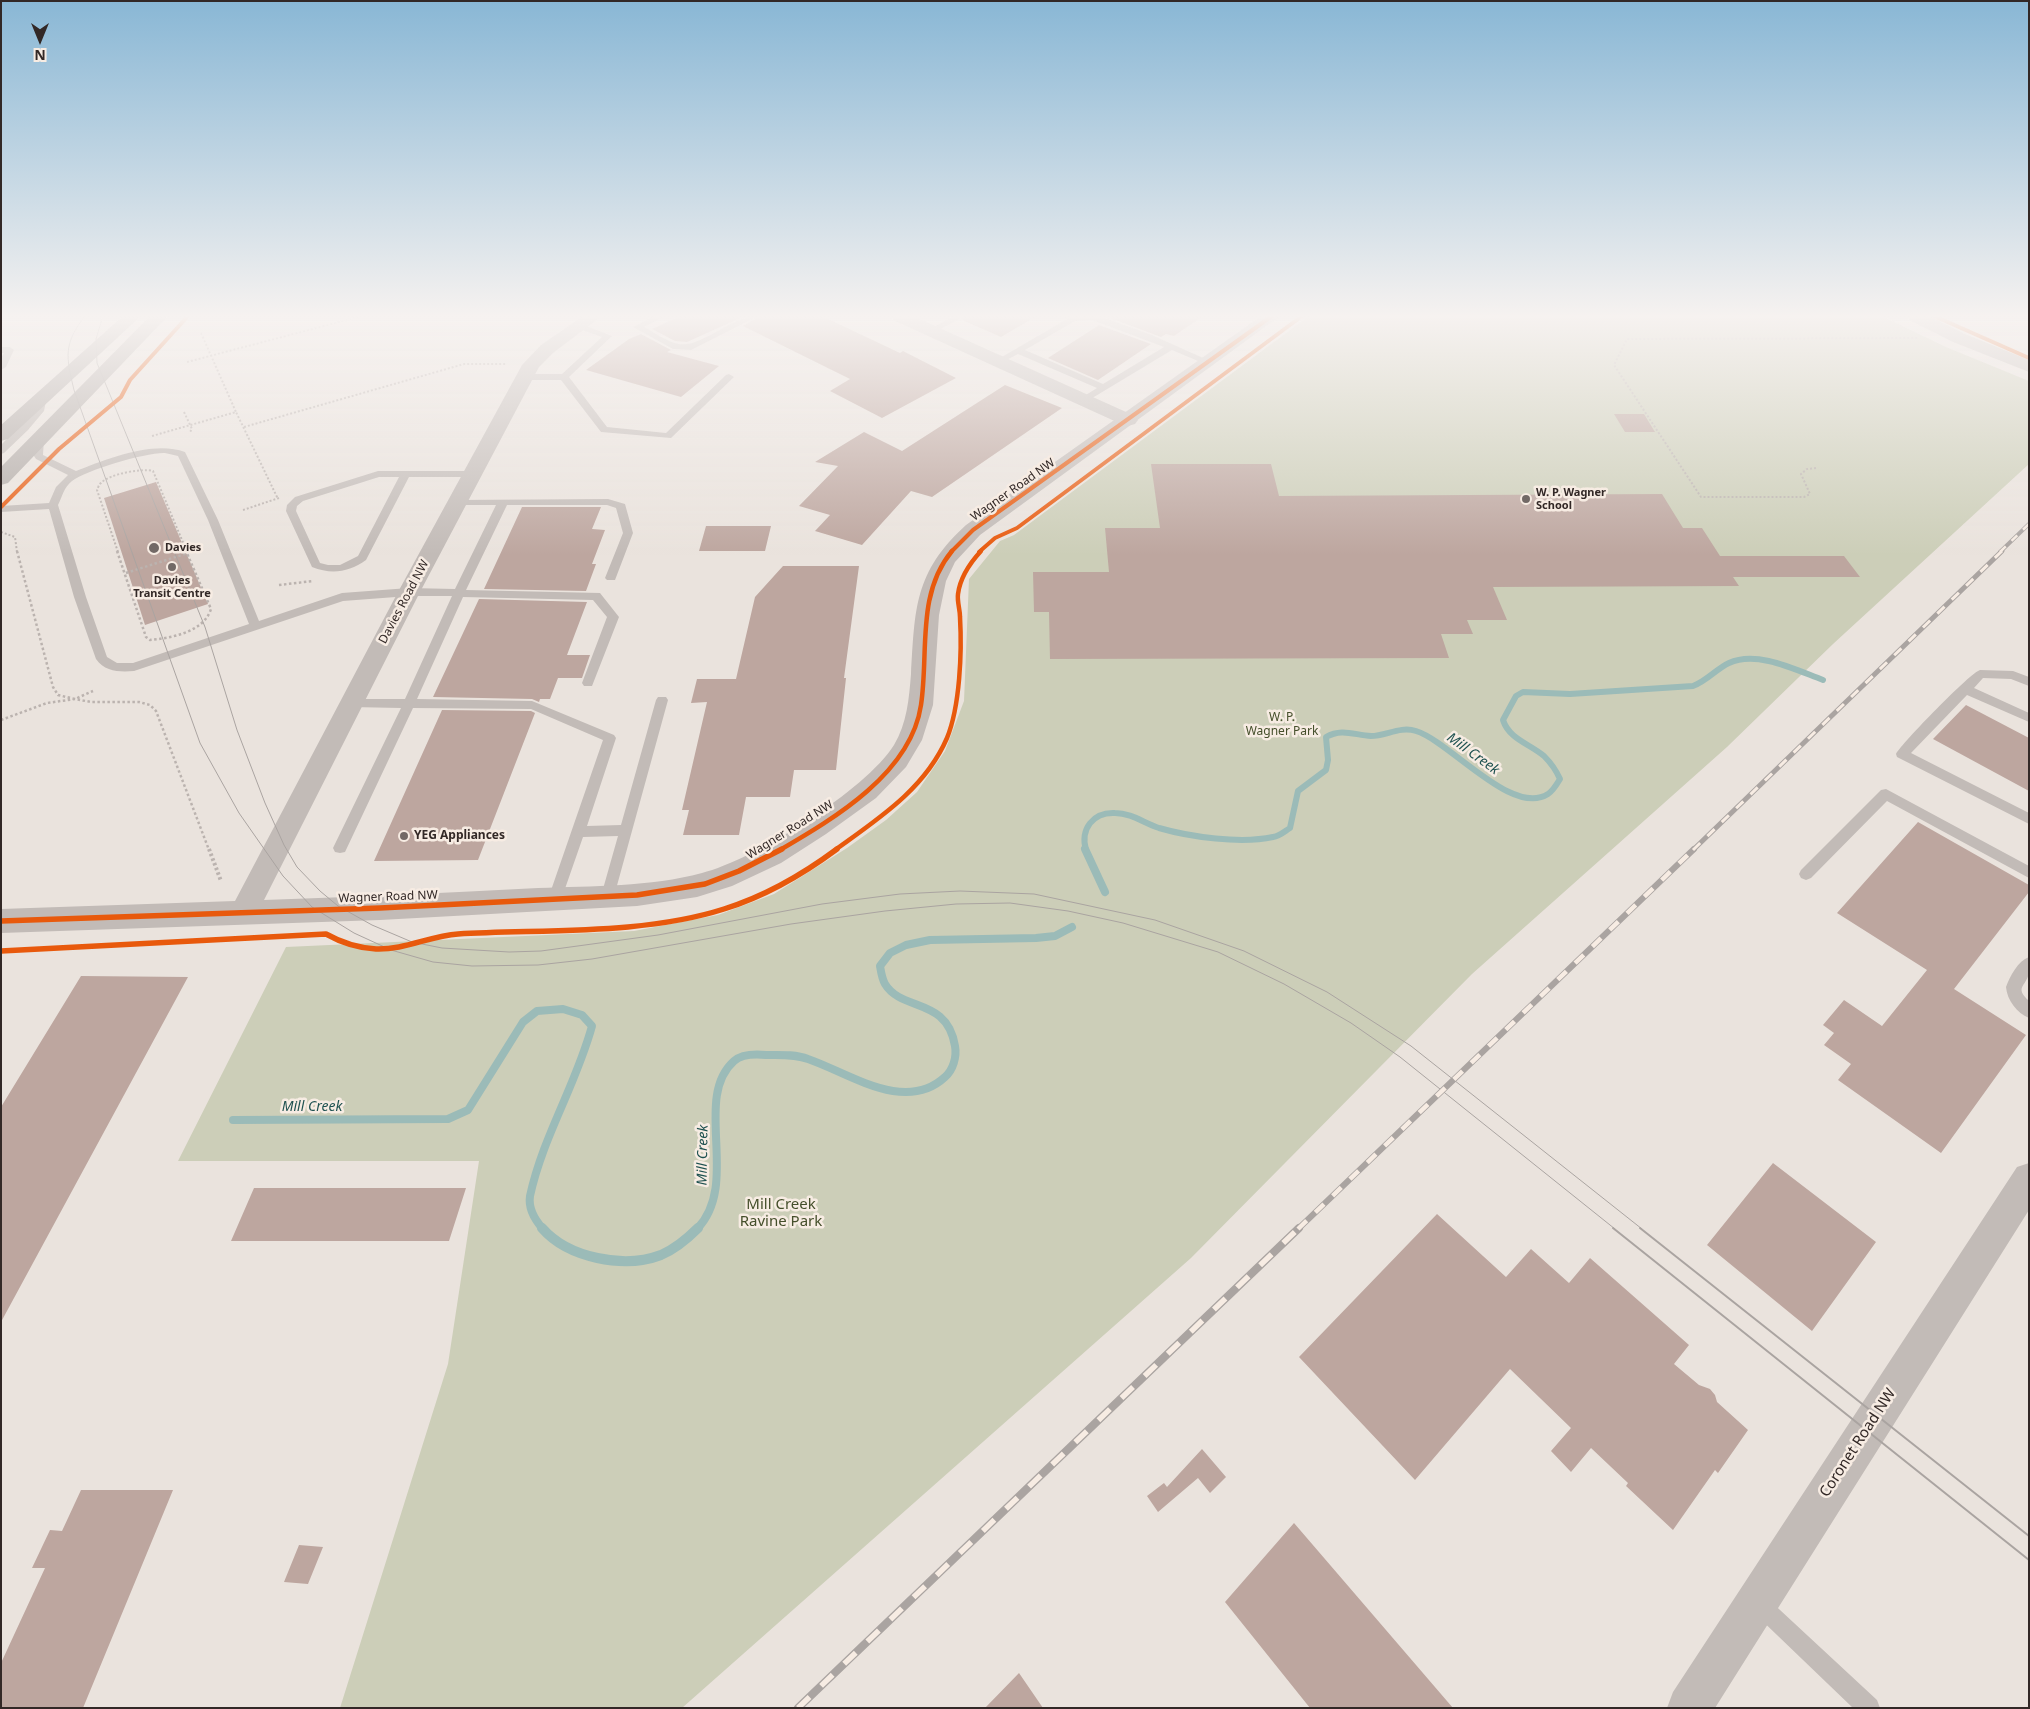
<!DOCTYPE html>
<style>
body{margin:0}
#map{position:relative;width:2030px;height:1709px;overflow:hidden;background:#eae3dd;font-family:"Noto Sans",sans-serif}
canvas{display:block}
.frame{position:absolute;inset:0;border:2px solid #322826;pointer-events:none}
.north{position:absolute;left:15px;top:15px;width:50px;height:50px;-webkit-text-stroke:4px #f7ece3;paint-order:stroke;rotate:180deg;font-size:14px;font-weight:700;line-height:20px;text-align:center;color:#322826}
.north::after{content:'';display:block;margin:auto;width:18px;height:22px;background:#322826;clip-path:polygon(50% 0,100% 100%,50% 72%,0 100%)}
</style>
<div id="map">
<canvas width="2030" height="1709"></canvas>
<div class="frame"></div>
<div class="north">N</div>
</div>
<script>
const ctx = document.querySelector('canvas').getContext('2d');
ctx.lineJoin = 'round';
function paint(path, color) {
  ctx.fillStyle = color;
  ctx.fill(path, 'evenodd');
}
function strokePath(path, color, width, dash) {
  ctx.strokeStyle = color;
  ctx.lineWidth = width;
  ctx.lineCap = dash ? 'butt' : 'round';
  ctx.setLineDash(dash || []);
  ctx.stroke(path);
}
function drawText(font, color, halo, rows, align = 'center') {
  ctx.font = font + ' "Noto Sans",sans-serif';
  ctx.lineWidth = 5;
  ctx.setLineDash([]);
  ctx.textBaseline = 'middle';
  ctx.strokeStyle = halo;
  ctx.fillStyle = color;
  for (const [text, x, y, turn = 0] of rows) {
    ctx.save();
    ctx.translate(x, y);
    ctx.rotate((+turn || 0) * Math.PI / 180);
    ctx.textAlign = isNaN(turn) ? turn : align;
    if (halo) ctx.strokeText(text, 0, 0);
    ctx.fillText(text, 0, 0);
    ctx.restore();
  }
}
paint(new Path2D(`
 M1309,316H1882L1946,347L2029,381V464L1833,644L1727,747L1472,974L1191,1258L682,1708H340L448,1364L479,1161H178L286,947L634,931L718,915L774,894L847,848L886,820L917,792L945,751L964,701L969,579L1000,541L1014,535Z`), '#ccceb8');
strokePath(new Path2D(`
 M1086,850C1080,829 1093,812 1115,813C1131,813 1144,823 1159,828C1190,837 1241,844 1273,837C1280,836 1285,831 1290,828L1298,791L1326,770L1328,760L1326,737C1342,728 1354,735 1371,736C1386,736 1400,726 1416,731C1451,742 1512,817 1548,794C1553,791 1557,784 1560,779C1556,770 1551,763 1544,756C1530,744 1509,739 1503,720L1516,696L1523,692L1570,694L1693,686C1707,681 1716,669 1729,663C1757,650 1796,670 1823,680`), '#9bbbb8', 6);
strokePath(new Path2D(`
 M1085,849L1105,892
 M233,1120L448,1119L468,1110L523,1022L537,1011L563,1009L582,1015L592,1026C576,1085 543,1136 530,1196C528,1209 535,1220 543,1229
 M697,1229C741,1184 692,1098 734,1061C742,1054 756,1054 766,1055C780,1055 795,1054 808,1059C849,1073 905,1114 945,1077C953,1070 957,1057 955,1046C947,997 902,1012 885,984C882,979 881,972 880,966L890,953L906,945L930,940L1036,938L1055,936L1072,927`), '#9bbbb8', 8);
strokePath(new Path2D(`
 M542,1228C568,1258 624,1269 661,1255C675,1249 687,1239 698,1228`), '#9bbbb8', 10);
paint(new Path2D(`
 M681,316H745L687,342L675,341L652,329Z
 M760,316H822L900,353L903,351L956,378L882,418L830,391L850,379L743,326Z
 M966,316H1037L1001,337L962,320Z
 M1113,316H1203L1174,336L1166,334L1161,337L1110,318Z
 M1099,325L1151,344L1098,380L1048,358Z
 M641,334L671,350L667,352L719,366L681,397L586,370L629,339Z
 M1005,385L1062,408L932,497L911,491L862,545L815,531L830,515L799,506L838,466L815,462L864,432L902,451Z
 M1614,414H1644L1655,432H1625Z
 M1151,464H1271L1279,496L1662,494L1683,528H1702L1720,556H1844L1860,577H1733L1739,586L1493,587L1507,620H1467L1473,634H1441L1449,658L1050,659L1049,612H1034L1033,572H1109L1105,528H1160Z
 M156,482L208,604L145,625L104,498Z
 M522,507H601L592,529L605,530L592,564H596L586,591L484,589Z
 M706,526H771L765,551H699Z
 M783,566H859L844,678H846L836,770H794L790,797H746L739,835H683L689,810H682L707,702L691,703L697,679H736L755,597Z
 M479,599L587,602L567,655H590L582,678H558L550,699H540L539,702L532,699L433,697Z
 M1966,705L2029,738V791L1933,739Z
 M442,710L531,711L535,713L478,860L374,861Z
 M1918,822L2029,885V892L1954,989L2026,1035L1941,1153L1838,1080L1851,1064L1824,1045L1834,1033L1823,1025L1844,1000L1882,1026L1927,970L1837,913Z
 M81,976L188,977L1,1322V1107Z
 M1773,1163L1876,1242L1812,1331L1707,1245Z
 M254,1188H466L449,1241H231Z
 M1437,1214L1506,1277L1531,1249L1569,1283L1590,1258L1689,1345L1674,1364L1699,1385L1710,1389L1715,1395L1717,1402L1748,1430L1718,1473L1715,1470L1673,1530L1626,1486L1628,1483L1591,1448L1571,1472L1551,1451L1571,1428L1510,1369L1415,1480L1299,1357Z
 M1202,1449L1226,1477L1210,1493L1198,1478L1158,1512L1147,1496L1164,1483L1167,1487Z
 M81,1490H173L83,1708H1V1663L45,1568H32L50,1530L62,1531Z
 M1294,1523L1453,1708H1310L1225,1602Z
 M299,1545L323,1547L308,1584L284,1582Z
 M1019,1673L1043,1708H985Z`), '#bda69f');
strokePath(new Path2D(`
 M201,333L236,412
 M187,362L362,316
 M184,412L192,429L190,432
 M244,427L464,364H506
 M152,436L236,412L278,499
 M1816,468L1807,469L1801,474L1810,494L1804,497H1701L1614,365L1627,339L1918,338
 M243,510L279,498
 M1,532L15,537L17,552
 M118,552L97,490C98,488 99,484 101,483C109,474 142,468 153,471L187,552`), '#bbb3af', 2, [2, 2]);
strokePath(new Path2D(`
 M17,551L53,687L58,695L75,699L93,691
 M117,551L146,637L150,640C171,638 204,632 211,609L186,551
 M126,573L188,553
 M279,585L313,581
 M1,720L47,703L75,699L91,702H139L150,705L156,711L209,850`), '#bbb3af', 2.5, [2.5, 2.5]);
strokePath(new Path2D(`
 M209,849L221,881`), '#bbb3af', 4, [2.5, 2.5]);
paint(new Path2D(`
 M654,316H665L644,327C654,332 667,342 679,344C701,348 731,316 758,316L691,350L673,349L633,327Z
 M953,316H964L934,333L927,331Z
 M1063,316H1099L1152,335L1212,362L1208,365L1205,364L1172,350L1084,403L1079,400L1081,398L1097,388L1018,354L999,364L995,361L1067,319ZM1092,320L1164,347L1103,384L1025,350L1075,321Z
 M579,323L612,336L569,377L607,427L666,433L726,375L729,374L734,377L671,438L601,432L561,380H524L519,377L524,374H562L602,337L576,328V324Z
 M1,347H10L14,350L6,367L1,370V358L4,353H1Z
 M42,393L47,396L44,411L28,430L4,453L1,454V445L36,409L37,396Z
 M39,437L44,440L43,455L76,471C106,459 154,440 185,452L218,520L259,621L342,593L409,588L455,589L496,505H458L453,502L454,500L608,499L625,504L633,533L615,580H607L605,578L623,533L616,508L607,505H507L466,590L600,593L619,617L592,686H584L582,683L607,617L593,600L463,597L417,699L532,701L614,735L616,738L587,826L621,825L656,700L658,697H666L668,700L613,900L608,902L603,900L601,896L618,836L583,837L560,903L555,905L550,903L548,899L603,740L531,709L413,708L345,852L340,853L335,852L333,848L401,708L351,707L345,703L351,699H405L452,596H409L343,601L134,671C120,672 105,672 96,659L74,597L49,509L1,512V506L49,503L56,487L68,475L36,459L32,453L34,440ZM165,453L178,456L208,520L249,624L133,663H117L107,657L86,597L58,505C62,497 64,487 72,481C86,470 147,452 165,453Z
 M378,471H473L478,474L473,477H409L366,560C349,572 332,575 312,567L286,511L287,505L295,497ZM379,477H399L358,556L340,565H328L320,563L296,511L297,506L303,501Z
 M1980,670L2013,671L2029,677V686L2011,679L1983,678L1974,688L2029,713V722L1967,695L1911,753L2029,813V824L1897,757L1896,754C1902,743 1971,672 1980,670Z
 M1886,789L2029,866V878L1887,801L1811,878L1806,880L1801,878L1799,874L1801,870L1881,790Z
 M2029,957C2029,962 2030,968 2029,973C2026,987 2014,987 2029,1001V1018C2017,1013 2007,1000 2006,987C2010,976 2018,961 2029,957Z
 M1759,1593L1766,1597L1877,1700L1880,1708H1853L1752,1611L1748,1604L1752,1597Z`), '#c2bbb7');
paint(new Path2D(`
 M891,316H913L1135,416L1138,420L1135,424L1128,426L1121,424L893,320Z
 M2029,1163V1210L1715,1708H1667L1673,1692L2017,1167Z`), '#c2bbb7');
paint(new Path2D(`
 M583,316H602L553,353L539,367L420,592L264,900C355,897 447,893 538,888C593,886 650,887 702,873C754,860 866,790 894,745C907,723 909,699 911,674C915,609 914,572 966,525L1261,316H1280L980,535L955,562L946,581L939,615L933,705L922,740L906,767L876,798L826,834L781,863L732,886L697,897L637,906L380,920L1,933V909L235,901L398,592L522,365L541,345Z
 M1907,316H1929L1965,334L2029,360V372L1953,342L1909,320Z`), '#c2bbb7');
paint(new Path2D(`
 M123,316H141L8,439L1,441V425Z
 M150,316H168L8,483L1,485V467Z`), '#b1aaa6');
strokePath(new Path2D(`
 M85,316C63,344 66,357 74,390L200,743L239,813L283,876L312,907L354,933L391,950L433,962L472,966L538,965L592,959L791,924L885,911L956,904L1010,903L1068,911L1123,923L1218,952L1284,984L1351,1023L1400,1057L1615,1229
 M103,316L96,339L97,363L205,627L237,730L265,803L284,845L297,867L320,891L338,906L372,925L412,942L442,948L509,952L541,951L658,935L822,904L900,894L960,891L1034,894L1155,920L1244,951L1327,992L1411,1046L1642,1229`), '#aaa4a1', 1);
strokePath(new Path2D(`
 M1613,1228L2029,1560
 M1640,1228L2029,1536`), '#aaa4a1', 2);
const railFar3 = new Path2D(`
 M2000,552L2029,524`);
const railFar2 = new Path2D(`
 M1693,850L2002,551`);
const railFar1 = new Path2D(`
 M1298,1229L1694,849`);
const rail = new Path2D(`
 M798,1708L1299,1228`);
strokePath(railFar3, '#aaa4a1', 4);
strokePath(railFar2, '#aaa4a1', 5);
strokePath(railFar1, '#aaa4a1', 6);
strokePath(rail, '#aaa4a1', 8);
strokePath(railFar3, '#f7ece3', 2.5, [8]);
strokePath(railFar2, '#f7ece3', 3, [10]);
strokePath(railFar1, '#f7ece3', 4.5, [12]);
strokePath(rail, '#f7ece3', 5.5, [16]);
strokePath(new Path2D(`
 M1934,316L2029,358
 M1,507L59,449L121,397L130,380L188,316
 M951,552L973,530L1272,316
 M979,552L995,538L1017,528L1302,316`), '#e8590c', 4);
strokePath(new Path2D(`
 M780,850C835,818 911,773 921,705C929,653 916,594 952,551
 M835,850C878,819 925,789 947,738C960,706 962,652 960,617C960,609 957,602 958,594C960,578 970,563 981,551`), '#e8590c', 4.5);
strokePath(new Path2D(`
 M1,921L380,908L637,895L705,884L739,871L782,849
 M1,951L326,934C342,943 358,948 376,949C404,950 430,936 458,934C543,929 643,935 724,909C766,896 802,875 837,849`), '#e8590c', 5.5);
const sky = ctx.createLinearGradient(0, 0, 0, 555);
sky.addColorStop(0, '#89b7d5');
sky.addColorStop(0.57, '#f6f2f0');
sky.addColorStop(1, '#f6f2f000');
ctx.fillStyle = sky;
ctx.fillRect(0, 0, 2030, 555);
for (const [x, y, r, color] of [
 [1526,499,5,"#726966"],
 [154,548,6,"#726966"],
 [172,567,5,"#726966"],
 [404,836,5,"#726966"]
]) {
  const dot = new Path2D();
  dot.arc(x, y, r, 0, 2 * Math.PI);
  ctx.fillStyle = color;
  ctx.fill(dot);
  strokePath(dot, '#f7ece3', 2);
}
drawText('bold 11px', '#322826', '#f7ece3', [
 ["W. P. Wagner",1536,493],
 ["School",1536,506],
 ["Davies",165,548],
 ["Davies",172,581,"center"],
 ["Transit Centre",172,594,"center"]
], 'left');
drawText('12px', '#322826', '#f7ece3', [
 ["Wagner Road NW",1013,490,-35],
 ["Davies Road NW",404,602,-62],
 ["Wagner Road NW",790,830,-32],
 ["Wagner Road NW",388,897,-2]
]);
drawText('12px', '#454f2b', '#f7ece3', [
 ["W. P.",1282,718],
 ["Wagner Park",1282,732]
]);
drawText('bold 12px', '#322826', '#f7ece3', [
 ["YEG Appliances",414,836]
], 'left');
drawText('italic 14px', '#1e5150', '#f7ece3', [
 ["Mill Creek",1473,754,36],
 ["Mill Creek",312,1107],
 ["Mill Creek",703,1155,-89]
]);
drawText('15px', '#454f2b', '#f7ece3', [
 ["Mill Creek",781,1205],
 ["Ravine Park",781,1222]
]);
drawText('15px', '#322826', '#f7ece3', [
 ["Coronet Road NW",1858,1443,-57]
]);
</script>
